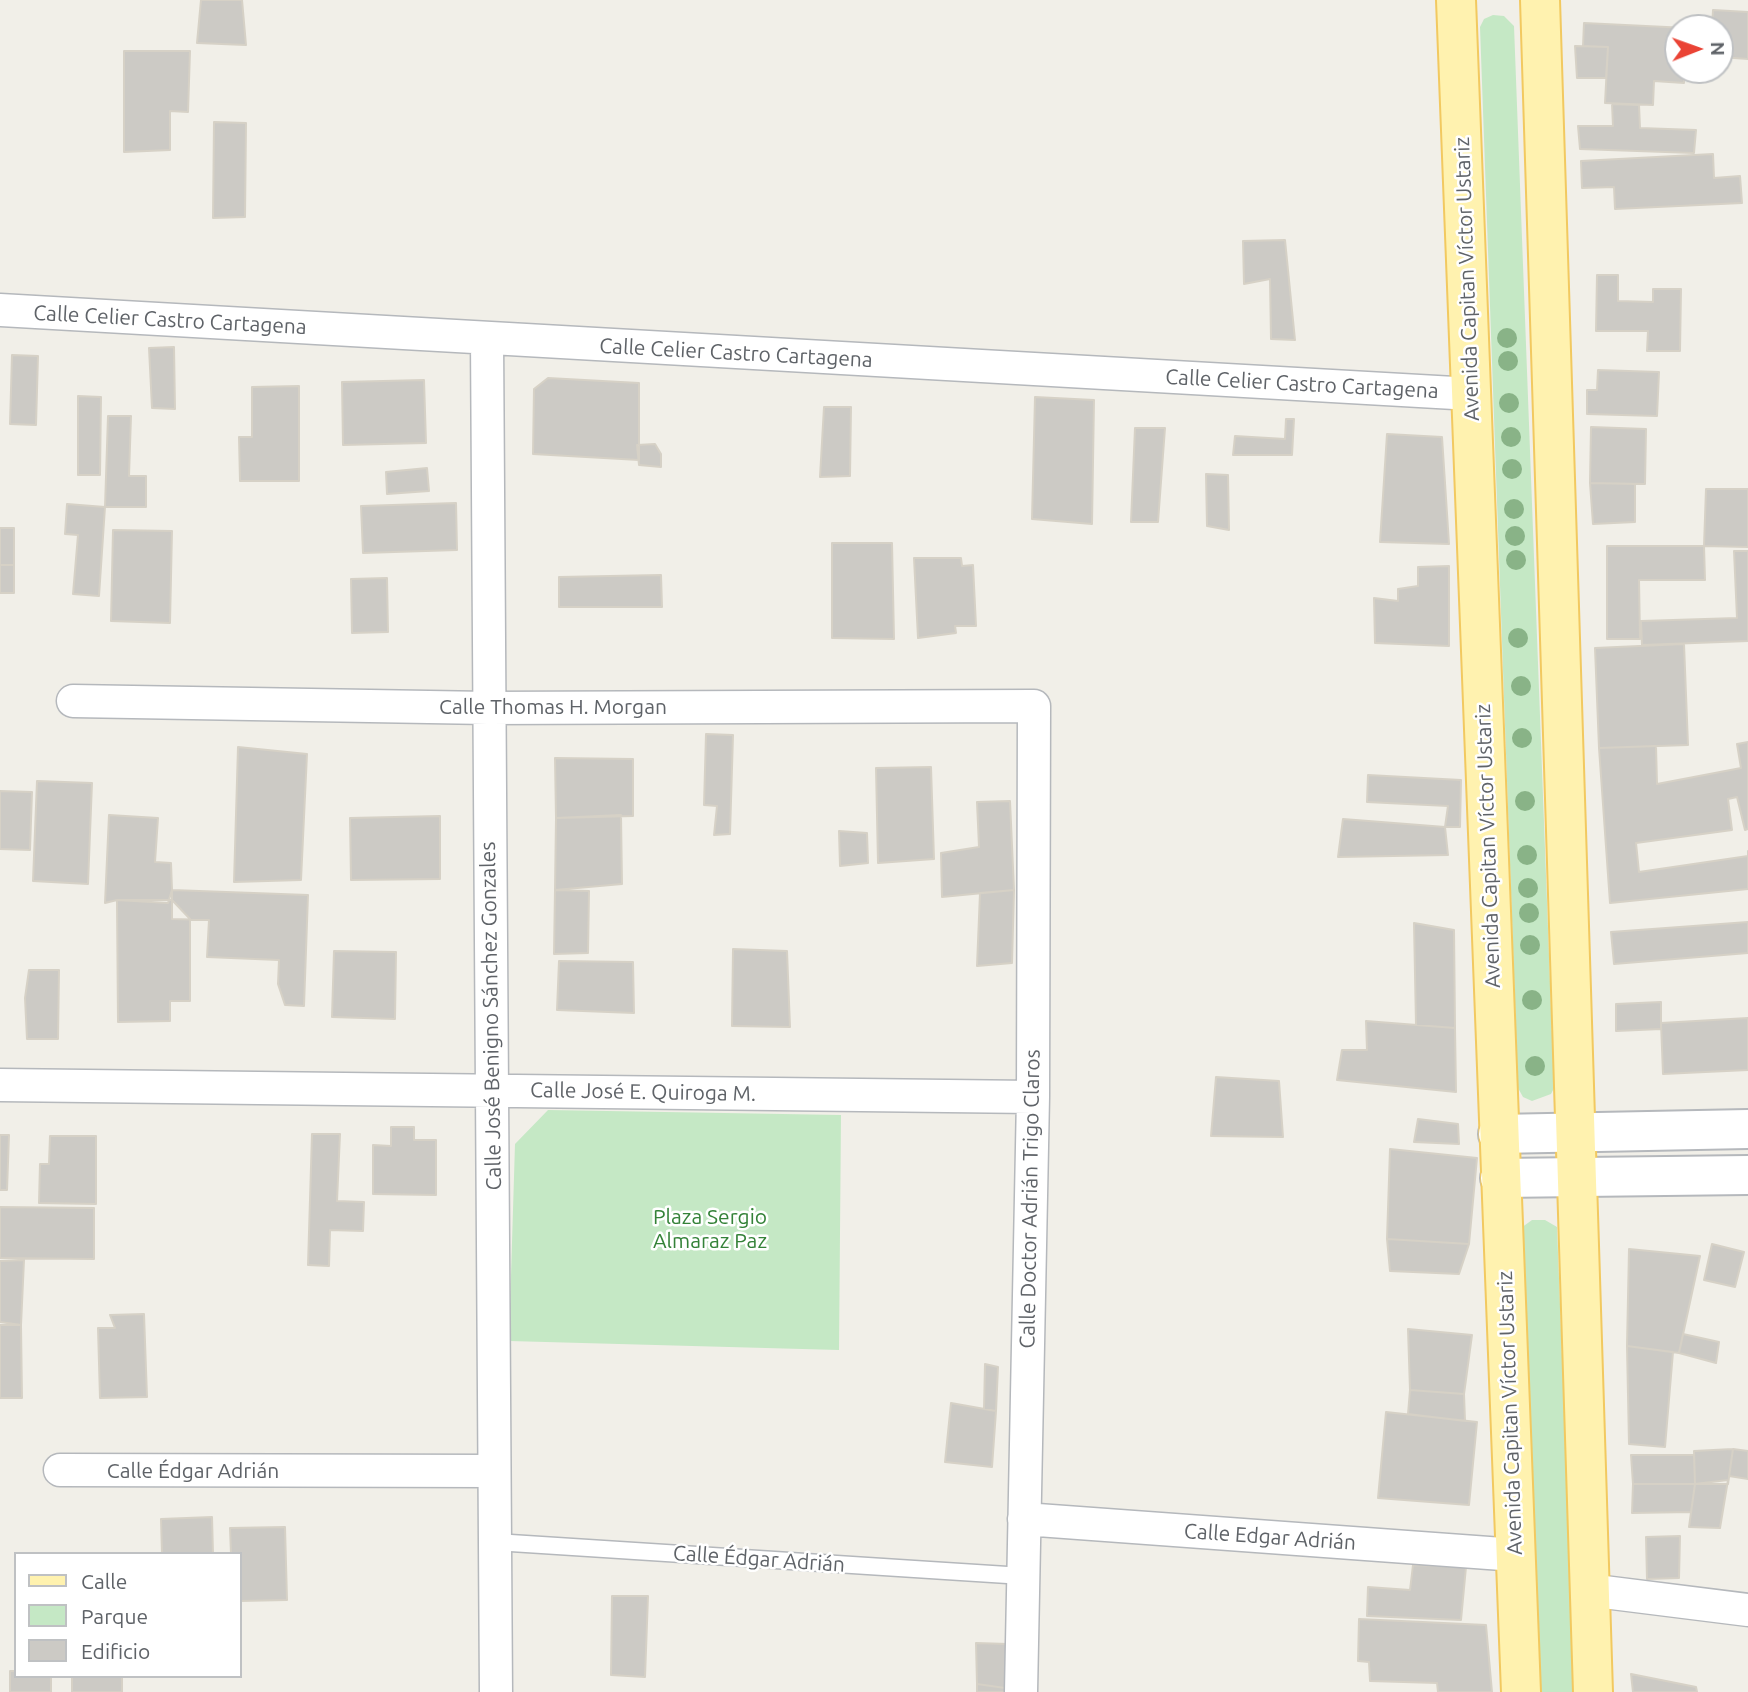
<!DOCTYPE html>
<meta charset="utf-8">
<style>
body{margin:0}
#map{position:relative;width:1748px;height:1692px;overflow:hidden;background:#f1efe8;font-family:Ubuntu,sans-serif}
canvas{display:block}
.legend{position:absolute;left:14px;top:1552px;width:228px;height:126px;box-sizing:border-box;background:#fff;border:2px solid #bfc1c3;margin:0;padding:9px 12px;list-style:none;font-size:21px;color:#5f6368}
.legend li{display:flex;align-items:center;gap:14px;height:35px}
.legend b{width:35px;border:2px solid #bfc1c3}
.north{position:absolute;left:1664px;top:14px;width:70px;height:70px;box-sizing:border-box;background:#fff;border:2px solid #bfc1c3;border-radius:50%;rotate:89deg;font-size:19px;font-weight:700;line-height:28px;text-align:center;color:#5f6368}
.north::after{content:'';display:block;margin:auto;width:24px;height:32px;background:#ea4335;clip-path:polygon(50% 0,100% 100%,50% 72%,0 100%)}
</style>
<div id="map">
<canvas width="1748" height="1692"></canvas>
<ul class="legend">
<li><b style="height:9px;background:#fff2af"></b>Calle</li>
<li><b style="height:19px;background:#c5e8c5"></b>Parque</li>
<li><b style="height:19px;background:#cccac5"></b>Edificio</li>
</ul>
<div class="north">N</div>
</div>
<script>
const ctx = document.querySelector('canvas').getContext('2d');
ctx.lineJoin = 'round';
function paint(path, color) {
  ctx.fillStyle = color;
  ctx.fill(path, 'evenodd');
}
function strokePath(path, color, width, dash) {
  ctx.strokeStyle = color;
  ctx.lineWidth = width;
  ctx.lineCap = dash ? 'butt' : 'round';
  ctx.setLineDash(dash || []);
  ctx.stroke(path);
}
function drawText(font, color, halo, rows, align = 'center') {
  ctx.font = font + ' Ubuntu,sans-serif';
  ctx.lineWidth = 5;
  ctx.setLineDash([]);
  ctx.textBaseline = 'middle';
  ctx.strokeStyle = halo;
  ctx.fillStyle = color;
  for (const [text, x, y, turn = 0] of rows) {
    ctx.save();
    ctx.translate(x, y);
    ctx.rotate((+turn || 0) * Math.PI / 180);
    ctx.textAlign = isNaN(turn) ? turn : align;
    if (halo) ctx.strokeText(text, 0, 0);
    ctx.fillText(text, 0, 0);
    ctx.restore();
  }
}
paint(new Path2D(`
 M1493,15L1504,16L1514,26L1554,1088L1551,1094L1532,1101L1523,1097L1518,1088L1480,27L1484,19Z
 M548,1110L841,1115L839,1350L509,1341L515,1144Z
 M1532,1220H1545L1557,1227L1575,1692H1539L1521,1228Z`), '#c5e8c5');
const building = new Path2D(`
 M201,0H242L246,45L197,43Z
 M1713,10L1748,12V59L1720,57V28H1712Z
 M1584,23L1687,28H1678V70H1684V83L1654,81L1653,105L1605,103L1608,47L1583,46Z
 M1575,46L1608,47L1606,78H1577Z
 M124,51H190L188,112L170,111V150L124,152Z
 M1612,104L1639,105L1640,128L1696,130L1694,153L1580,149L1578,126H1613Z
 M214,122L246,123L245,217L213,218Z
 M1713,154L1714,178L1740,176L1742,203L1615,209L1614,187L1582,188L1581,161Z
 M1285,240L1295,340L1271,339L1270,279L1244,284L1243,241Z
 M1597,275H1618V301L1653,302V289H1681L1680,351H1647L1648,331H1596Z
 M174,347L175,409L152,408L149,348Z
 M12,355L38,356L36,425L10,424Z
 M1598,370L1659,372L1657,416L1587,414V390H1597Z
 M548,378L639,383V460L533,454L534,389Z
 M424,380L426,443L343,445L342,382Z
 M299,386V481H240L239,437H252V387Z
 M78,396L101,397L100,475H78Z
 M1035,397L1094,400L1092,524L1032,519Z
 M824,407H851L850,476L820,477Z
 M108,416H131L129,476H146V507H105Z
 M1286,419H1294L1292,455H1233L1235,436L1285,439Z
 M1591,427L1646,429L1645,484L1590,483Z
 M1135,428H1165L1158,522H1131Z
 M1387,434L1442,437L1449,544L1380,542Z
 M655,444L661,454V467L639,465L637,445Z
 M427,468L429,491L387,494L386,472Z
 M1206,474L1228,475L1229,530L1207,526Z
 M1590,483L1635,484V522L1593,524Z
 M1706,489H1748V547L1704,546Z
 M456,503L457,550L363,553L361,506Z
 M67,504L105,507L99,596L73,594L78,535L65,534Z
 M0,528H14V565H0Z
 M113,530L172,531L170,623L111,621Z
 M832,543H892L894,639L832,638Z
 M1607,546H1704L1705,580H1639L1640,639H1607Z
 M1734,551H1748V641L1642,645L1641,621L1737,618Z
 M914,558H961L962,566L973,565L976,626H955L956,633L918,638Z
 M0,565H14V593H0Z
 M1449,566V646L1375,643L1374,598L1398,601V589L1418,586V567Z
 M661,575L662,607H559V577Z
 M387,578L388,632L352,633L351,579Z
 M1684,644L1688,745L1599,748L1595,648Z
 M706,734L733,735L730,834L714,835L717,806L704,805Z
 M1748,742V829L1745,830L1737,797L1728,799L1732,830L1636,843L1639,872L1748,856V851V889L1610,903L1599,748L1656,746L1657,784L1741,768L1737,744Z
 M238,747L307,754L301,880L234,882Z
 M555,758L633,759V816L556,818Z
 M931,767L934,859L878,863L876,768Z
 M1368,775L1461,780L1460,827H1445L1448,806L1367,802Z
 M37,781L92,783L88,884L33,881Z
 M0,791L32,792L30,850L0,849Z
 M1010,801L1014,890L942,897L941,853L979,847L977,802Z
 M109,815L158,818L155,862L171,863L172,890L168,903L117,900L105,903Z
 M621,815L622,884L555,890L556,818Z
 M440,816V879L351,880L350,818Z
 M1343,819L1445,827L1448,855L1338,857Z
 M839,831L867,833L868,863L840,866Z
 M172,890L308,895L304,1006L285,1005L278,984L279,960L207,957L209,920L172,919Z
 M555,890L589,891L588,953L554,954Z
 M1014,890L1012,963L977,966L980,893Z
 M117,900H172L190,919V1001H170V1021L118,1022Z
 M1748,922V953L1614,964L1611,932Z
 M1414,923L1454,930L1455,1028L1416,1025Z
 M733,949L787,951L790,1027L732,1026Z
 M334,951L396,952L395,1019L332,1017Z
 M559,961L633,962L634,1013L557,1010Z
 M29,970H59L58,1039H27L25,998Z
 M1661,1002V1029L1616,1031V1004Z
 M1748,1018V1070L1663,1074L1661,1023Z
 M1366,1021L1455,1028L1456,1092L1337,1080L1342,1050H1367Z
 M1216,1077L1279,1081L1283,1137L1211,1136Z
 M1418,1119L1458,1124L1459,1144L1414,1142Z
 M391,1127H414V1140H436V1195L373,1194V1145L391,1146Z
 M312,1134H340L337,1201L364,1202L363,1231L330,1230L329,1266L308,1265Z
 M0,1135H9L7,1190H0Z
 M50,1136H96V1204L39,1203L40,1164H49Z
 M1390,1149L1477,1158L1469,1244L1387,1239Z
 M0,1207L94,1208V1259L0,1258Z
 M1387,1239L1469,1244L1459,1274L1390,1271Z
 M1712,1244L1744,1252L1735,1287L1704,1280Z
 M1629,1249L1700,1256L1679,1353L1627,1346Z
 M24,1260L21,1325L0,1322V1261Z
 M144,1314L147,1397L100,1398L98,1328H115L110,1315Z
 M0,1325H21L22,1398H0Z
 M1408,1329L1472,1335L1464,1394L1410,1390Z
 M1683,1334L1719,1342L1716,1363L1679,1353Z
 M1627,1346L1673,1352L1665,1447L1629,1444Z
 M985,1364L998,1367L996,1411L984,1409Z
 M1410,1390L1464,1394L1465,1421L1408,1414Z
 M951,1403L996,1411L992,1467L945,1462Z
 M1386,1412L1477,1422L1469,1505L1378,1498Z
 M1733,1449L1748,1451V1479L1729,1476Z
 M1733,1449L1728,1484H1695L1694,1451Z
 M1631,1455H1694L1695,1484H1633Z
 M1728,1480L1720,1528L1689,1527L1695,1484Z
 M1633,1484H1695L1691,1512L1632,1513Z
 M212,1517L213,1554H162L161,1519Z
 M285,1527L287,1600L240,1601V1554H231L230,1528Z
 M1680,1536L1679,1578L1647,1579L1646,1537Z
 M1413,1565L1466,1567L1461,1620L1367,1616L1368,1587L1410,1590Z
 M612,1596H648L645,1677L611,1675Z
 M1359,1619L1486,1625L1492,1692H1438L1437,1683L1370,1681L1369,1662L1358,1661Z
 M976,1643L1008,1644L1005,1688L977,1684Z
 M10,1671H16V1676H51V1692H10Z
 M1631,1674L1696,1687L1697,1692H1633Z
 M72,1676H122V1692H72Z
 M977,1684L1005,1688V1692H977Z`);
paint(building, '#cccac5');
strokePath(building, '#d6d1c6', 2);
const service = new Path2D(`
 M495,1542L1023,1576`);
const minor = new Path2D(`
 M0,310L1472,394
 M487,339L496,1692
 M73,701L488,708L1034,706L1033,1097L1021,1692
 M0,1085L1033,1097
 M60,1470L494,1471
 M1024,1519L1516,1555
 M1588,1590L1748,1610`);
const tertiary = new Path2D(`
 M1498,1134L1748,1129
 M1500,1178L1748,1175`);
const primary = new Path2D(`
 M1456,0L1521,1692
 M1540,0L1593,1692`);
strokePath(service, '#b5b8bc', 19);
strokePath(minor, '#b5b8bc', 35);
strokePath(tertiary, '#b5b8bc', 42);
strokePath(primary, '#f2c960', 42);
strokePath(service, '#fff', 16);
strokePath(minor, '#fff', 32);
strokePath(tertiary, '#fff', 38);
strokePath(primary, '#fff2af', 38);
ctx.fillStyle = '#89b387';
for (const [x, y] of [
 [1507,338],
 [1508,361],
 [1509,403],
 [1511,437],
 [1512,469],
 [1514,509],
 [1515,536],
 [1516,560],
 [1518,638],
 [1521,686],
 [1522,738],
 [1525,801],
 [1527,855],
 [1528,888],
 [1529,913],
 [1530,945],
 [1532,1000],
 [1535,1066]
]) {
  ctx.beginPath();
  ctx.arc(x, y, 10, 0, 2 * Math.PI);
  ctx.fill();
}
drawText('21px', '#5f6368', '#fff', [
 ["Avenida Capitan Víctor Ustariz",1467,279,-92],
 ["Calle Celier Castro Cartagena",170,320,3],
 ["Calle Celier Castro Cartagena",736,353,3],
 ["Calle Celier Castro Cartagena",1302,384,3],
 ["Calle Thomas H. Morgan",553,707],
 ["Avenida Capitan Víctor Ustariz",1488,846,-92],
 ["Calle José Benigno Sánchez Gonzales",491,1016,-91],
 ["Calle José E. Quiroga M.",643,1092,1],
 ["Calle Doctor Adrián Trigo Claros",1030,1199,-89],
 ["Avenida Capitan Víctor Ustariz",1510,1413,-92],
 ["Calle Édgar Adrián",193,1471],
 ["Calle Edgar Adrián",1270,1537,4],
 ["Calle Édgar Adrián",759,1559,4]
]);
drawText('21px', '#348238', '#fff', [
 ["Plaza Sergio",710,1217],
 ["Almaraz Paz",710,1241]
]);
</script>
